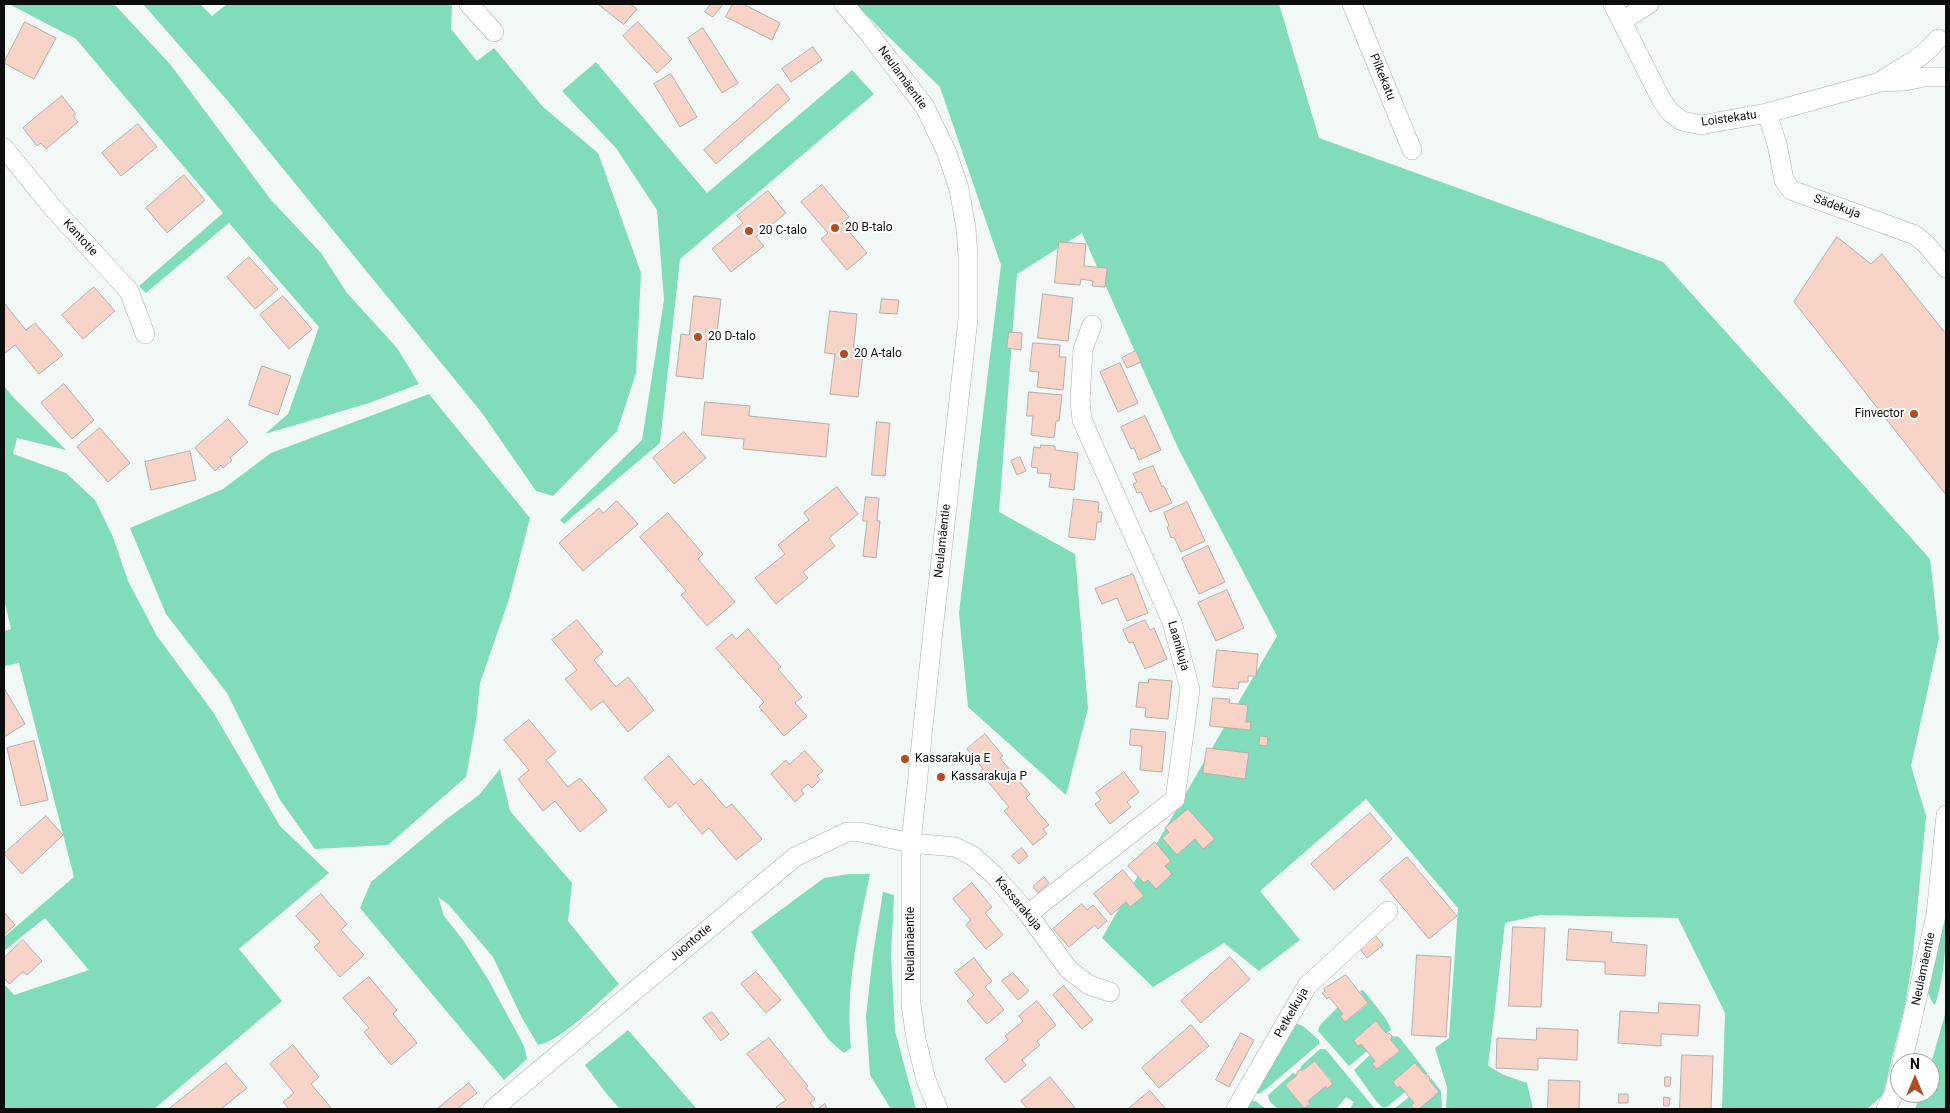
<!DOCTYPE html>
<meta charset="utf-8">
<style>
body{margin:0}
#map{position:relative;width:1950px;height:1113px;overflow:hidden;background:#f1f8f5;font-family:Roboto,sans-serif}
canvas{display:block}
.frame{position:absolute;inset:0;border:5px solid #0c0e0d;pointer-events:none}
.north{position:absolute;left:1890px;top:1053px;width:50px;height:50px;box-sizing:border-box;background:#fff;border:1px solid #9e9f9e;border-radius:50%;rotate:0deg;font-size:14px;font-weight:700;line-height:20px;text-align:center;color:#0c0e0d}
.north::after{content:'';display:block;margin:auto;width:18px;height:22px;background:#b34d21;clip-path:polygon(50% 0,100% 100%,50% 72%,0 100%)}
</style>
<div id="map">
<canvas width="1950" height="1113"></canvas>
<div class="frame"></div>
<div class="north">N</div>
</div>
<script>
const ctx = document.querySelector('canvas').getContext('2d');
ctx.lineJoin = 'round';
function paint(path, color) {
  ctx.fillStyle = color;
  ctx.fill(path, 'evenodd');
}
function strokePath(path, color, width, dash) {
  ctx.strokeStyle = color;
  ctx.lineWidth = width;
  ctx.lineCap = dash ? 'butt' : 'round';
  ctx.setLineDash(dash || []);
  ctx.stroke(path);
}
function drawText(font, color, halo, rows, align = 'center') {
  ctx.font = font + ' Roboto,sans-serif';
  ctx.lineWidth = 4;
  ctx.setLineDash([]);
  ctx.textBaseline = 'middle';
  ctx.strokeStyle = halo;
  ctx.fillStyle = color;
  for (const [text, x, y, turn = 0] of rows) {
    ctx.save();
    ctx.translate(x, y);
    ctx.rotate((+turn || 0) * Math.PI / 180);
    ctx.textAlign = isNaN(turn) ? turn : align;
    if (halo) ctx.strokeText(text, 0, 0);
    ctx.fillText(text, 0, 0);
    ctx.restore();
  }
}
paint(new Path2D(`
 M9,4H114L170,64L271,200L321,253L347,293L397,348L419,384L369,403L265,434L288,414L319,327L229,223L146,293L139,286L223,213L76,39Z
 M143,4H200L212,16L227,4H452L451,29L477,61L494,48L543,107L598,153L641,273L636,373L617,431L553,496L536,491L482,413L227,100Z
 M855,4H1279L1319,138L1663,262L1930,559L1939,638L1911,766L1926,816L1912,964L1905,1005L1883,1095L1867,1109H1722L1725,1013L1678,918L1540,915L1505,923L1488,1066L1504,1075L1527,1083L1533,1109H1446L1447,1087L1435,1048L1449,1038L1458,908L1366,799L1260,891L1300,940L1259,971L1224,943L1153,987L1102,938L1277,636L1179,450L1082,233L1017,274L999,512L1075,554L1088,708L1066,795L968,707L959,613L1001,265L940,87Z
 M596,62L707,193L852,70L874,94L680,259L660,443L564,524L560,520L642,440L664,300L657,210L616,148L562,91Z
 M4,386L13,397L66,450L17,438L13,454L66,473L95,500L113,537L128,581L157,636L213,712L280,826L329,873L239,949L282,1001L154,1109H4V984L14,995L89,970L45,918L4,951V937L74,877L19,663L4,666V631L11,629L4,599Z
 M429,394L530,518L509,599L480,683L476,721L466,777L388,845L315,849L280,800L227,693L166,614L130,528L223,489L271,453Z
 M500,769L510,811L572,883L568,921L619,984C599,1001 563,1040 538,1045L522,1018L493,957L449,905L438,897L444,916L463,940L489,981L524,1046L527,1059L504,1080L360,908L371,882L444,821L479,795Z
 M849,874H870C858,933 845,987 851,1048L844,1053L829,1040L751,932L824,878Z
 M1946,884C1946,925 1948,966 1935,1005L1932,1002L1928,993Z
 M883,892L894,895L891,956L895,1031L916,1109H891L870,1075L866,1016L873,954Z
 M1363,990C1370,999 1390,1021 1391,1030L1386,1033L1376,1021L1356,1038L1354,1041L1358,1046L1361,1044L1367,1051L1349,1066L1318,1031L1320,1025L1338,1007L1343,1014L1340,1016L1345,1022L1368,1004L1360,991Z
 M1946,1011V1109H1915L1921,1093H1930V1067Z
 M1295,1023L1303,1026L1319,1040V1044L1266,1089L1259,1094L1256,1093L1255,1090Z
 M628,1030L697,1109H620L606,1093L585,1065Z
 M1392,1036L1399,1037L1428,1074H1425L1415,1063L1396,1080L1397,1088L1400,1086L1405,1092L1387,1107L1383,1108L1376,1101L1354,1070L1370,1055L1375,1061L1372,1064L1377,1069L1400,1051L1391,1040Z
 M1320,1049H1325L1328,1052L1375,1109H1350L1354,1102L1346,1097L1337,1108L1335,1109H1278C1273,1105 1268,1101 1268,1095L1293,1073L1297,1075L1285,1085L1304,1108L1310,1104L1308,1101L1326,1086L1328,1088L1331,1080L1315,1061L1303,1070H1300L1301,1066Z
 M1431,1078L1441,1091L1442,1109H1418L1439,1092L1430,1081Z
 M1409,1097L1414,1103L1411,1106L1414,1109H1394Z
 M1250,1100L1257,1102L1266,1109H1244Z`), '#81dcba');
const building = new Path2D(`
 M598,4H630L637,9L624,24Z
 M711,4H723L713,17L705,12Z
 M733,4H743L780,23L772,40L726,17Z
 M25,22L56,38L34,79L4,63Z
 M638,22L672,59L657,73L623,36Z
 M703,28L738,83L722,93L688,38Z
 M813,47L822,60L791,82L782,69Z
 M671,74L697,117L680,127L654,84Z
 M778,84L790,99L716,164L704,150Z
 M62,96L76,114L73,116L78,122L46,149L41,143L37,146L23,128Z
 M138,124L157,147L121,176L102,153Z
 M184,175L205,200L167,233L146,208Z
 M822,185L849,217L842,223L867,253L847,270L821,239L828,233L801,202Z
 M768,191L786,213L756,237L764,246L731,272L712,249L743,223L737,216Z
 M1837,237L1871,264L1882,254L1946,334V495L1794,302Z
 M1059,242L1086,244L1084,266L1107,268L1105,287L1092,286L1093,281L1081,279L1080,285L1055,283Z
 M249,257L278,289L255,309L227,277Z
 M94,287L115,311L83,339L62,315Z
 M1043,294L1073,298L1068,341L1038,338Z
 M283,296L312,329L289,349L260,315Z
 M694,296L721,299L716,340L707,339L703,379L676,376L681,334L689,335Z
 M882,299L899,300L897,314L880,313Z
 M4,303L26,330L35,323L63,355L39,374L15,345L5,353L4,351Z
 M830,311L857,314L853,353L863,354L858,397L830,394L835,354L825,353Z
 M1009,332L1022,333L1021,350L1007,348Z
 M1033,343L1060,345L1059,357H1066L1063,390L1037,387L1039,372L1030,371Z
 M1136,351L1141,362L1127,368L1122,358Z
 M1120,363L1138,403L1118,412L1100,372Z
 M262,366L291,376L278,415L249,405Z
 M64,384L94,420L72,439L41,403Z
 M1029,392L1062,395L1059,421H1056L1054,438L1031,435L1033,416H1027Z
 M705,402L750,406L749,416L829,424L826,457L743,449L744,439L702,435Z
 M1145,416L1161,450L1139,460L1134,448L1131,449L1121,427Z
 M228,419L248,442L230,458L232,460L223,468L221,465L215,471L195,448Z
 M877,422L890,423L885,476L872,475Z
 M100,428L130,463L108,482L77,447Z
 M684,432L706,458L674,484L653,458Z
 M1041,445L1055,446V450L1078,453L1074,490L1049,487L1051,474L1037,473L1038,468L1031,467L1034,447L1040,448Z
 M190,451L196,480L151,490L145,462Z
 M1020,457L1026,471L1017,475L1011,461Z
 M1153,466L1162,487L1164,486L1172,503L1150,512L1141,492L1137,493L1133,484L1137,482L1133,474Z
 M837,487L858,514L829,538L835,546L803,572L808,578L776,604L755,578L785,554L778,545L809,520L804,513Z
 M866,497L879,498L877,521H880L876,558L863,556L867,521H863Z
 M1074,499L1099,502L1098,512H1102L1101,522H1097L1095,540L1069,537Z
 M617,501L638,524L583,571L559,543L599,508L603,513Z
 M1187,502L1205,541L1181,552L1174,537L1171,538L1167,527L1169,526L1164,513Z
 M668,513L703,554L698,559L735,602L707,626L681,595L686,591L640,537Z
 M1208,546L1225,582L1199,594L1182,558Z
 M1133,574L1148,613L1127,621L1117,598L1102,604L1095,589Z
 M1227,590L1244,628L1216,641L1198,603Z
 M577,620L603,652L594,660L616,687L628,677L654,710L628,732L603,701L591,710L565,679L577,670L552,640Z
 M1145,620L1150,630L1154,628L1167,659L1145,669L1133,642L1129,643L1123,630Z
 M748,629L781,667L778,669L802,697L795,703L807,716L784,736L759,707L764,702L716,648L732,634L736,639Z
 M1217,650L1258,654L1256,676H1248V682H1239L1238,689L1213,687Z
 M1149,679L1172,681L1168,719L1145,717L1146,708L1136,707L1139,682L1148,683Z
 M4,688L25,724L4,737Z
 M1213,698L1230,699L1229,703L1248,705L1246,722H1251L1250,730L1210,726Z
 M529,720L556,752L546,760L568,787L580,778L607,810L580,832L555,801L543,811L518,779L529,770L504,740Z
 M1131,729L1166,732L1162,772L1140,770L1142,746L1130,745Z
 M985,734L1003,756L1000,758L1030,794L1026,798L1049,825L1043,829L1047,834L1033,845L1004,811L1009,807L980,772L983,769L967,749Z
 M1260,736L1268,737L1267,746L1259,745Z
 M34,741L48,800L21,806L7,748Z
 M1207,748L1249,753L1245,779L1203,773Z
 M805,751L823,771L817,776L820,780L812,788L808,784L801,790L804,794L795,802L771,774L786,760L789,764Z
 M669,756L694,785L701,779L726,808L732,804L762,839L736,860L709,828L702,834L676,802L669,808L644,778Z
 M1124,772L1139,792L1127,802L1131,807L1110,824L1095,804L1101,800L1096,793Z
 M1188,809L1215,839L1203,849L1195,839L1177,855L1162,838L1169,832L1165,828Z
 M1370,813L1392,839L1334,890L1311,864Z
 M46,816L63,835L22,874L4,854Z
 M1155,842L1171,861L1165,866L1172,874L1156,889L1148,880L1144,883L1128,866Z
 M1022,848L1028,856L1019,864L1012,856Z
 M1407,857L1457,916L1429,939L1380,880Z
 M1123,870L1144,896L1130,907L1126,902L1111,915L1094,894Z
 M1044,877L1049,883L1038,893L1033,887Z
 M972,883L992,907L985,913L1003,935L986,949L966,925L971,920L953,899Z
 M321,894L347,924L341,930L364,955L340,977L314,947L320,942L296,916Z
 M1082,904L1087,910L1093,905L1107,921L1098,929L1095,925L1069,947L1053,929Z
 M4,912L15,925L4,935Z
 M1513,927L1545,928L1541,1007L1509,1006Z
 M1569,929L1612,932L1611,942L1647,945L1645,976L1605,974V962L1567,960Z
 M1375,935L1383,945L1367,958L1359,948Z
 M23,940L42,961L27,975L23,972L9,984L4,978V958Z
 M1417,955L1451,957L1446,1037L1412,1035Z
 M1230,957L1250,979L1201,1023L1181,1001Z
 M974,958L992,981L985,987L1004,1010L987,1024L967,1001L974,995L955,973Z
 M756,972L781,1000L766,1013L741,984Z
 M1013,973L1029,991L1018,1000L1002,981Z
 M1346,975L1368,1003L1345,1022L1340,1016L1343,1014L1329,997L1327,999L1322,993L1325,991L1324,989Z
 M369,977L397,1010L393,1014L417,1043L391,1065L364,1032L369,1028L343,998Z
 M1064,986L1093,1020L1082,1029L1053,995Z
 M1037,1001L1056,1025L1037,1041L1040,1045L1022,1060L1026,1065L1005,1083L985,1059L1008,1040L1005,1036L1023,1021L1019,1016Z
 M1659,1003L1700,1005L1698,1036L1661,1034V1046L1618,1043L1620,1011L1658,1013Z
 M712,1012L729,1034L721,1041L703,1018Z
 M1376,1021L1386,1033H1389L1392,1036L1391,1040L1400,1051L1377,1069L1372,1064L1375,1061L1361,1044L1358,1046L1354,1041Z
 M1191,1025L1209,1046L1159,1088L1142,1068Z
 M1537,1028L1578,1030L1577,1060L1538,1058V1070L1496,1068L1497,1038L1536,1040Z
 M1241,1033L1254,1040L1229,1087L1216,1080Z
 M769,1038L808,1086L806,1088L815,1099L810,1103L815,1109H778L776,1107L786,1100L747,1054Z
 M293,1045L319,1077L311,1084L332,1109H289L283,1102L294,1093L270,1064Z
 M1682,1055L1713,1056L1711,1109H1680Z
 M1315,1061L1333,1084L1327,1089L1326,1086L1308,1101L1310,1103L1304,1108L1285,1085L1297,1075V1072L1300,1070H1303Z
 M226,1063L247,1088L221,1109H169Z
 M1415,1063L1425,1074L1429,1076L1430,1081L1439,1092L1419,1109H1414L1411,1105L1414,1103L1400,1086L1397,1088L1393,1082Z
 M1050,1077L1076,1109H1028L1021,1101Z
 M1665,1077H1671L1670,1086H1665Z
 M1549,1080L1580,1081L1579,1109H1548Z
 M469,1083L477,1093L457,1109H437Z
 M1150,1091L1166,1109H1128Z
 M1619,1094H1628V1103H1619Z
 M1664,1097L1670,1098L1669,1106H1664Z
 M825,1104L827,1109H818Z`);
paint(building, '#f7d4c7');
strokePath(building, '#b4aeab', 1);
const minor = new Path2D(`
 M469,4L494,32
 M844,4L870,35L925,107L947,153L959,189L966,228L968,256V319L932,640L911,843V1004L916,1039L926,1080L938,1109
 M1352,4L1412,150
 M1613,4L1661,99L1670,112L1682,121L1701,125L1767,113L1880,82L1905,81L1924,77H1945
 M1622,21L1649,4
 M1880,82C1902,65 1921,61 1938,39
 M1767,113L1777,144L1784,180L1791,190L1915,235L1926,244L1946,268
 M4,148L53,208L129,291L145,334
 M1028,914L1175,799L1190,689L1172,622L1082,420L1080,401L1083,349L1092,325
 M1902,1063L1936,915L1946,815
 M493,1109L795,857L847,832H860L911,843L955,847L973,856L994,875L1028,914L1069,970L1089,985L1110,992
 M1236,1109L1307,986L1388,911
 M1886,1109L1894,1093L1900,1070`);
strokePath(minor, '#aab0ad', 20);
strokePath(minor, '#fff', 19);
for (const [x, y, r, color] of [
 [835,228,5,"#b34d21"],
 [749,231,5,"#b34d21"],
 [698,337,5,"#b34d21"],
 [844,354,5,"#b34d21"],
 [1914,414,5,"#b34d21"],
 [905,759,5,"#b34d21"],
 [941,777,5,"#b34d21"]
]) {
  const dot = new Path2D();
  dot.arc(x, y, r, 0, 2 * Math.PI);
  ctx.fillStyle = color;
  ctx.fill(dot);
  strokePath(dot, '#fff', 2);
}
drawText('12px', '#0c0e0d', '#fff', [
 ["Pilkekatu",1382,77,68],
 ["Neulamäentie",902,78,54],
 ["Loistekatu",1729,119,-8],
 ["Sädekuja",1837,207,20],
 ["Kantotie",80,238,48],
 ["Neulamäentie",943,541,-84],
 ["Laanikuja",1178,646,74],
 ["Kassarakuja",1018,904,50],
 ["Juontotie",691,943,-40],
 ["Neulamäentie",911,944,-90],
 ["Neulamäentie",1924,969,-78],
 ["Petkelkuja",1292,1013,-60]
]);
drawText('12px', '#0c0e0d', '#fff', [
 ["20 B-talo",845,228],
 ["20 C-talo",759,231],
 ["20 D-talo",708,337],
 ["20 A-talo",854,354],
 ["Finvector",1904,414,"right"],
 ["Kassarakuja E",915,759],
 ["Kassarakuja P",951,777]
], 'left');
</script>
